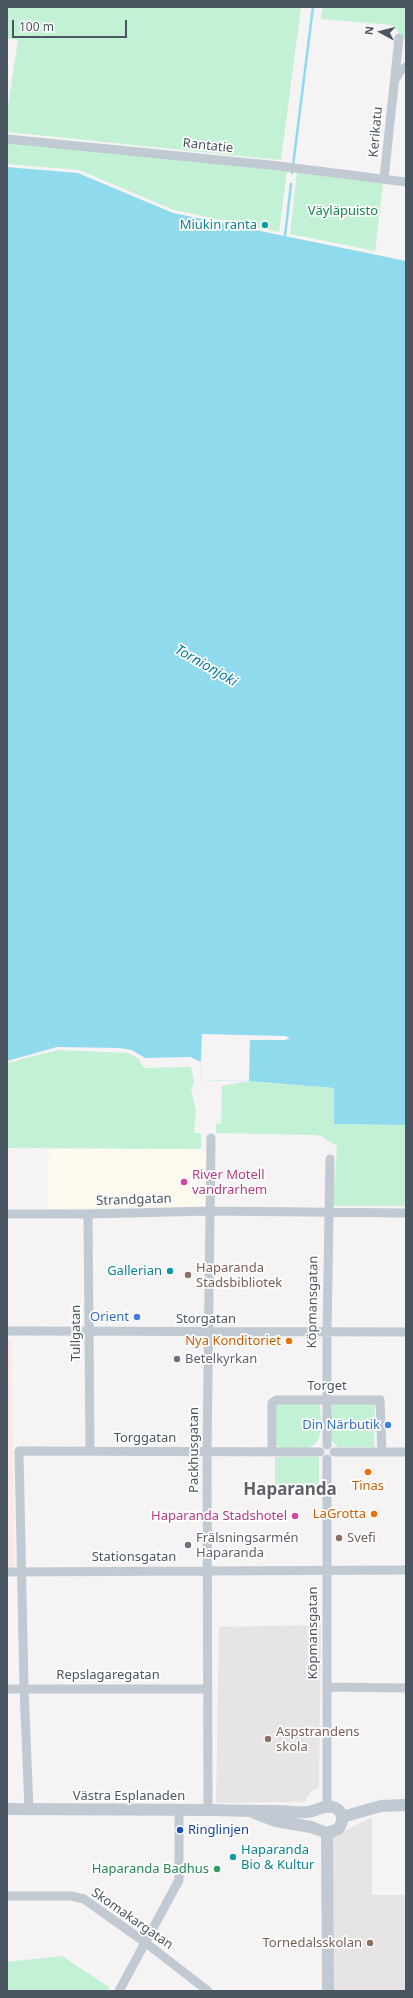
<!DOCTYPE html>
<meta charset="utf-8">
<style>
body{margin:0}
#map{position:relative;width:413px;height:1998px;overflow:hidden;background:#f5f3f3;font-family:"Noto Sans",sans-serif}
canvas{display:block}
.frame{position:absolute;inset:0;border:8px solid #4a5661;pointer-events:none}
.north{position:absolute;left:361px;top:12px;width:40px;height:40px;-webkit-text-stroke:3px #fff;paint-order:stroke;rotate:277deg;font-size:11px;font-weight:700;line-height:16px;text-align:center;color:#4a5661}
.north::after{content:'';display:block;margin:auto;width:14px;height:18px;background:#4a5661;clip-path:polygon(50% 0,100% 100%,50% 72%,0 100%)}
.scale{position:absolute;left:12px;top:20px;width:115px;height:18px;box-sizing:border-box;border:2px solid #4a5661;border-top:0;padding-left:5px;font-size:12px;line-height:14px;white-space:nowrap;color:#4a5661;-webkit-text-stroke:3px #fff;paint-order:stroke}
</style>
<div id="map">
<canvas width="413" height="1998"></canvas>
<div class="frame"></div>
<div class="north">N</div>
<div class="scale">100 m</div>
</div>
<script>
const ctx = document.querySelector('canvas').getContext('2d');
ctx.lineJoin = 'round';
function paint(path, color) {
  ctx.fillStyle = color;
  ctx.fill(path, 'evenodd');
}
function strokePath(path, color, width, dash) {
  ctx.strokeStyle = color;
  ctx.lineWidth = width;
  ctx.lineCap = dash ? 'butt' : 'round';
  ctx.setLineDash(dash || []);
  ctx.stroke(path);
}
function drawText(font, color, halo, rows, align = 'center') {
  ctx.font = font + ' "Noto Sans",sans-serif';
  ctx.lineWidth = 3.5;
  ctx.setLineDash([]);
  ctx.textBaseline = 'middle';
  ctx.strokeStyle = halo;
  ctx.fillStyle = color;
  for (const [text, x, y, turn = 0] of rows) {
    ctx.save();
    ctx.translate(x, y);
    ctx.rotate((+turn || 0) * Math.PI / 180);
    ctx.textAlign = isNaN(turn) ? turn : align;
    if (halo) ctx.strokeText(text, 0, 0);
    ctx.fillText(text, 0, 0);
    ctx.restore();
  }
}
paint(new Path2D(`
 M49,1149H212L209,1207L48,1209Z`), '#fdf9ef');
paint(new Path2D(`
 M321,1625L319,1788L311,1791L304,1802L216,1803L219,1627Z
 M372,1817V1895H406V1991H333V1837Z`), '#e6e4e5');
paint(new Path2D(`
 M7,1339H11L15,1566L7,1567Z`), '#fce8e6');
paint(new Path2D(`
 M7,7H301L281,160L7,132V113L18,40L7,38Z
 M323,7H406V41L392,25L321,19Z
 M7,141L287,171L279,232L174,210L79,170L7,164Z
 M297,173L383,183L375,251L290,234Z
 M58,1050L128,1053L138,1058L144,1068L191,1067L194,1082L191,1090L196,1111L194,1133H201V1149L7,1148V1063Z
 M249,1081L334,1088V1124L406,1125V1206H333L337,1146L321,1136L314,1135L216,1133V1124L221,1123L222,1086Z
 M320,1402C320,1414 325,1440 312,1446C305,1450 289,1448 281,1448L275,1443L276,1408L277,1403Z
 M332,1403H375L374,1447H338L329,1438Z
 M319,1457V1487H275V1457Z
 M62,1956L109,1987L107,1991H7V1962Z`), '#c3f1d5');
paint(new Path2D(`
 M7,167L78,173L173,213L406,261V1125L334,1124V1088L249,1081L200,1080L201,1062L190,1057L145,1058L132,1050L119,1048L57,1047L7,1061Z`), '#90daee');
paint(new Path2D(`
 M202,1034L285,1036L290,1038L285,1040H250L249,1081L200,1080Z`), '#f5f3f3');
strokePath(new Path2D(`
 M292,173L313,7
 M285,236L291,184`), '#90daee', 2.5);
strokePath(new Path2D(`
 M395,80L400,71L406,67
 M7,139L270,165L406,182
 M384,179L399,38
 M7,1214H88L209,1211L406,1213
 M88,1214L90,1451
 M7,1331L406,1332
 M327,1445V1332L330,1159
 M272,1452V1403L276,1400H380L382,1452
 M334,1452H406
 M327,1459V1806
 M7,1572L406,1570
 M327,1687L406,1688
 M7,1689H208
 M29,1809L24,1688L19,1451L320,1452
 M208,1810L207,1451L211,1138
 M7,1896H71L84,1899L146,1943L208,1991
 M119,1991L179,1880V1810`), '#c1cad2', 9);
strokePath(new Path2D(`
 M7,1809L219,1810C239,1811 258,1811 278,1811C288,1811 297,1813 306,1812C315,1812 325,1804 333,1807C344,1810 344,1822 338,1829L327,1833L311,1827L275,1821L252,1812
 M342,1817L381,1806L406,1805
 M327,1833L328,1991`), '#c1cad2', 12);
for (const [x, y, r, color] of [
 [265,225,4,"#0f9aa8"],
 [184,1182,4,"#d1479c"],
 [170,1271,4,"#0f9aa8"],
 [188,1275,4,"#8d6e63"],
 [137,1317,4,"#3f7fe0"],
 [289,1341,4,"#e8710a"],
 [177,1359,4,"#6b7280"],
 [388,1425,4,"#3f7fe0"],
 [368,1472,4,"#e8710a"],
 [374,1514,4,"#e8710a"],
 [295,1516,4,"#d1479c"],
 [339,1538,4,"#8d6e63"],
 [188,1545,4,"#6b7280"],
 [268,1739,4,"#8d6e63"],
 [180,1830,4,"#1a4fb4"],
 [233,1857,4,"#0f9aa8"],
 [217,1869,4,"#2e9e5b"],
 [370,1943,4,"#8d6e63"]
]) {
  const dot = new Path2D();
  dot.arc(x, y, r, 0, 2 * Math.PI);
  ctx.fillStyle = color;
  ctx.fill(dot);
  strokePath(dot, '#fff', 1.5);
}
drawText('13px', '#4a5661', '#fff', [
 ["Kerikatu",376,132,-85],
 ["Rantatie",208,146,6],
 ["Strandgatan",134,1200,-2],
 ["Köpmansgatan",313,1302,-89],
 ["Storgatan",206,1319],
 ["Tullgatan",76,1333,-90],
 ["Torget",327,1386],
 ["Torggatan",145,1438],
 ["Packhusgatan",194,1450,-90],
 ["Stationsgatan",134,1557],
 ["Köpmansgatan",313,1633,-90],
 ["Repslagaregatan",108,1675],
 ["Västra Esplanaden",129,1796],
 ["Skomakargatan",132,1919,35]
]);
drawText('13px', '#17864f', '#fff', [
 ["Väyläpuisto",343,211]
]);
drawText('13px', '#0d838f', '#fff', [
 ["Miukin ranta",257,225],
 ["Gallerian",162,1271],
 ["Haparanda",241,1850,"left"],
 ["Bio & Kultur",241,1865,"left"]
], 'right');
drawText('13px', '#b23c85', '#fff', [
 ["River Motell",192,1175],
 ["vandrarhem",192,1190],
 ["Haparanda Stadshotel",287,1516,"right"]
], 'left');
drawText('13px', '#785e54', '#fff', [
 ["Haparanda",196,1268],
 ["Stadsbibliotek",196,1283],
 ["Svefi",347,1538],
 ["Aspstrandens",276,1732],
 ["skola",276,1747],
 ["Tornedalsskolan",362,1943,"right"]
], 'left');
drawText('13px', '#366cbe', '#fff', [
 ["Orient",129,1317],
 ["Din Närbutik",380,1425]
], 'right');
drawText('13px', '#c56008', '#fff', [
 ["Nya Konditoriet",281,1341],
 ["Tinas",368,1486,"center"],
 ["LaGrotta",366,1514]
], 'right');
drawText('13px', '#5b616d', '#fff', [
 ["Betelkyrkan",185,1359],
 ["Frälsningsarmén",196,1538],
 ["Haparanda",196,1553]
], 'left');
drawText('13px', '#164399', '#fff', [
 ["Ringlinjen",188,1830]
], 'left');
drawText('13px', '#27864d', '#fff', [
 ["Haparanda Badhus",209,1869]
], 'right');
drawText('italic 14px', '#0c7c9b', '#fff', [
 ["Tornionjoki",206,666,30]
]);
drawText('bold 17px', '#5f6368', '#fff', [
 ["Haparanda",290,1490]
]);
</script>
